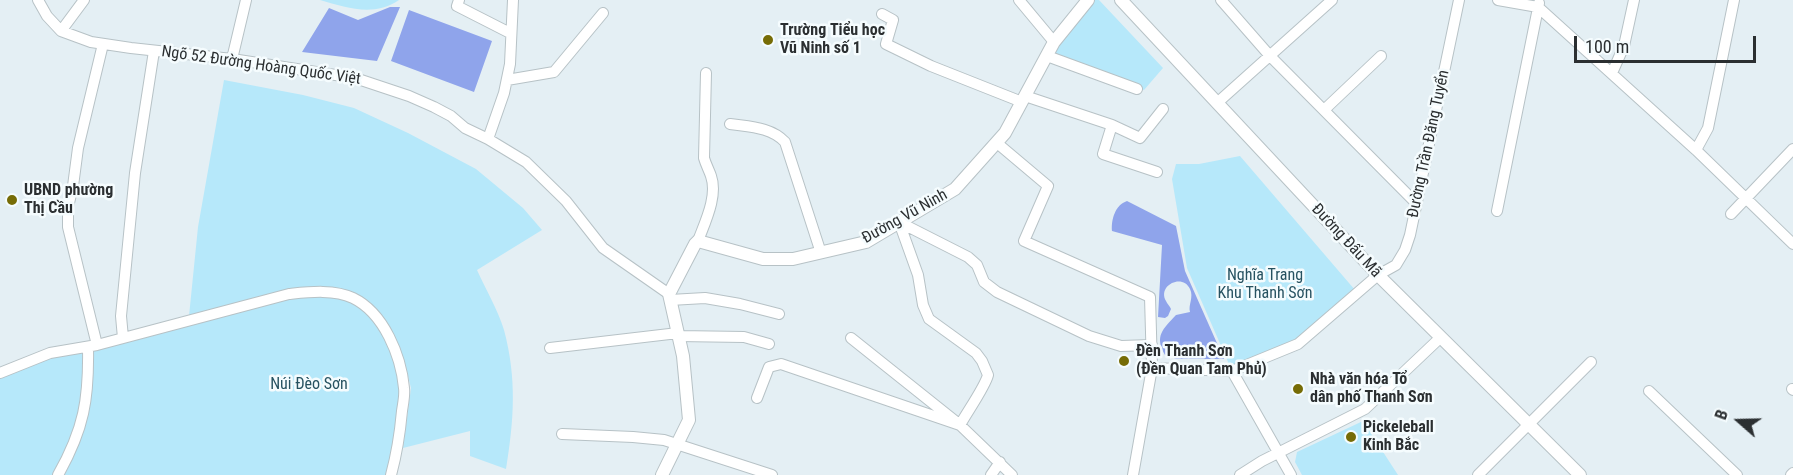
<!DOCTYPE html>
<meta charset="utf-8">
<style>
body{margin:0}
#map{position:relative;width:1793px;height:475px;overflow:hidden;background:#e4eff4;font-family:"Roboto Condensed",sans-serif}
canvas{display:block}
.north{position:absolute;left:1709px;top:391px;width:60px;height:60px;-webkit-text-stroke:4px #f5fcfe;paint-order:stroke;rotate:290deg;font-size:16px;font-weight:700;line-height:24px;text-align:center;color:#2b2f31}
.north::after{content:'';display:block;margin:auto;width:21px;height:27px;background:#2b2f31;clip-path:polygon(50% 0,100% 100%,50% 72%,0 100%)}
.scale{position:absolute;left:1574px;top:36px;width:182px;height:27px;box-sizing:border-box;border:3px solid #2b2f31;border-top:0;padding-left:8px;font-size:18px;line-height:21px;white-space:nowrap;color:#2b2f31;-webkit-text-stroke:4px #f5fcfe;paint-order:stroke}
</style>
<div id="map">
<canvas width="1793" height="475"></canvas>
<div class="north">B</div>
<div class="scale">100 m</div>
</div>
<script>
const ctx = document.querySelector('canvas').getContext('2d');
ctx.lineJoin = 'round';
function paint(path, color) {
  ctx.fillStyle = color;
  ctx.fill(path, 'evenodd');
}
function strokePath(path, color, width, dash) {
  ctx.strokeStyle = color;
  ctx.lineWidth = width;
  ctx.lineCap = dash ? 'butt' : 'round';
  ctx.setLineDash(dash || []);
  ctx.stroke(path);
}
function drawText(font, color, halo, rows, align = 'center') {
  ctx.font = font + ' "Roboto Condensed",sans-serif';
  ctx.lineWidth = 5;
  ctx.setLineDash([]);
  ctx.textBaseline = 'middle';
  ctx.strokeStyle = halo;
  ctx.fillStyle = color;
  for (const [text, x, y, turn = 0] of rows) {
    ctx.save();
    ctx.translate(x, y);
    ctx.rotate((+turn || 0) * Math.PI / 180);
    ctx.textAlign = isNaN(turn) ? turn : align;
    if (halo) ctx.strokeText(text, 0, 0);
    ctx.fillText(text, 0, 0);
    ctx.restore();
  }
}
paint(new Path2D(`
 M320,0H399C374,17 347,8 320,0Z
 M1092,0H1099L1163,68L1144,90L1052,52Z
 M224,80L303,95L354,108L408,133L476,169L523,208L542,230L477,270C486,290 498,310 504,330C517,379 514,420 506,469L470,456V431L403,448L411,388L404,360L377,312L322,289L189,316L198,227Z
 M1240,156L1355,290L1298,344L1232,371L1187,268L1172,179L1176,164H1199Z
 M308,294L352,300L377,314L407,383L394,475H0V376L37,361Z
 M1363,421L1398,475H1302L1295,462L1297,452Z`), '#b6e8fa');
paint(new Path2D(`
 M390,7H400L377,61L302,52L329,8L358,20Z
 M409,10L492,41L474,92L391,61Z
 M1127,201L1176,226L1185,271L1224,359H1176L1165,355C1154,336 1163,329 1176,315L1190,312C1188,305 1194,297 1190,289C1183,273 1157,285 1166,301C1167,304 1170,306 1171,309L1168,316L1165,318L1158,317L1162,245L1112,231C1111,220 1115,205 1127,201Z`), '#8fa4eb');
const minor = new Path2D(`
 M38,0L47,16L61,31L91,42L131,48L232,59L355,78L409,96L434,107L451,116L465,128L488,139
 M459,0L457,6L510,33
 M513,0L510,64L504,93L488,139L526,162L566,201L603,248L669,294
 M1019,0L1054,42
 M1221,0L1270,56L1417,204
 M1498,0L1538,7L1696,150L1793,244
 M882,14L893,20L886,44L931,66L1022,102
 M61,31L84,0
 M1047,56L1137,89
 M232,59L246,0
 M1612,73L1624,46L1634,0
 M507,80L554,72L603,13
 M1025,96L1112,125L1103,154L1157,172
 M1217,103L1332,0
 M1324,110L1381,56
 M730,124C750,127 771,127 785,142L821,253
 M1112,125L1140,138L1163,109
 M997,143L1048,186L1024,241L1150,297L1152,368L1232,371L1298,344L1378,275L1396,265L1405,250L1410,235L1459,0
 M1696,150L1708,128L1734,0
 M1497,211L1539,3
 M1731,214L1793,149
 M899,222L968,257L977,265L984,282L997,292L1089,336L1121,346L1152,345
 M899,222L918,275L923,305L929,319L976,353L982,361L988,375C985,387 967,412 960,425
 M698,241C705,222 718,196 711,176C709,170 706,165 704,158L706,73
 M670,300L705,298L740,304L779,314
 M678,336L744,337L769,344
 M123,338L121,316L135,173L154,51
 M851,338L960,425L1012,475
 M97,345L68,227V207L73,186L78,148L103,44
 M550,348L678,333
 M1232,371L1291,475
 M0,373L50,353L97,345L289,294C309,292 334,289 353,298C384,313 401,356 404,388C405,395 403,404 402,411C400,433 397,453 391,475
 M1792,389L1793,390
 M1649,391L1737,475
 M757,398L769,367L781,364L960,425
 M562,434L633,437L664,440L772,475
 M58,475C84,429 89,399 88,347
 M991,475L1000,462
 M1133,475L1152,368
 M1240,475L1262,461L1365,409L1441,337
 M1478,475L1591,362
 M1791,475L1793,473`);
const tertiary = new Path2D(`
 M1121,0L1378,275L1580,475
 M662,475L689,420L683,356L669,294L695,244L698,241L763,259H793L866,242L955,189L1005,133L1054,42L1088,0`);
strokePath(minor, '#b7c2c6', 12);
strokePath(tertiary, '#b7c2c6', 14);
strokePath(minor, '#fff', 10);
strokePath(tertiary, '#fff', 12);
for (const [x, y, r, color] of [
 [768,40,6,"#766c06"],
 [12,200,6,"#766c06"],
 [1124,361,6,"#766c06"],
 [1298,389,6,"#766c06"],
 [1351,437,6,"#766c06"]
]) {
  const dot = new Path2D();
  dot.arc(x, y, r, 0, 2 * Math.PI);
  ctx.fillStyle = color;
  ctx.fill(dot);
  strokePath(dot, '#f5fcfe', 2);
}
drawText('bold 16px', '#2b2f31', '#f5fcfe', [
 ["Trường Tiểu học",780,31],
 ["Vũ Ninh số 1",780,49],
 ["UBND phường",24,191],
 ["Thị Cầu",24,209],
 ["Đền Thanh Sơn",1136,352],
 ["(Đền Quan Tam Phủ)",1136,370],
 ["Nhà văn hóa Tổ",1310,380],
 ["dân phố Thanh Sơn",1310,398],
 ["Pickeleball",1363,428],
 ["Kinh Bắc",1363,446]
], 'left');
drawText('16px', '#2b2f31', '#f5fcfe', [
 ["Ngõ 52 Đường Hoàng Quốc Việt",261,66,8],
 ["Đường Trần Đăng Tuyển",1429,144,-78],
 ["Đường Vũ Ninh",905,217,-29],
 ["Đường Đấu Mã",1346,241,47]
]);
drawText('16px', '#265261', '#f5fcfe', [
 ["Nghĩa Trang",1265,276],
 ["Khu Thanh Sơn",1265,294],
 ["Núi Đèo Sơn",309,385]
]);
</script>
